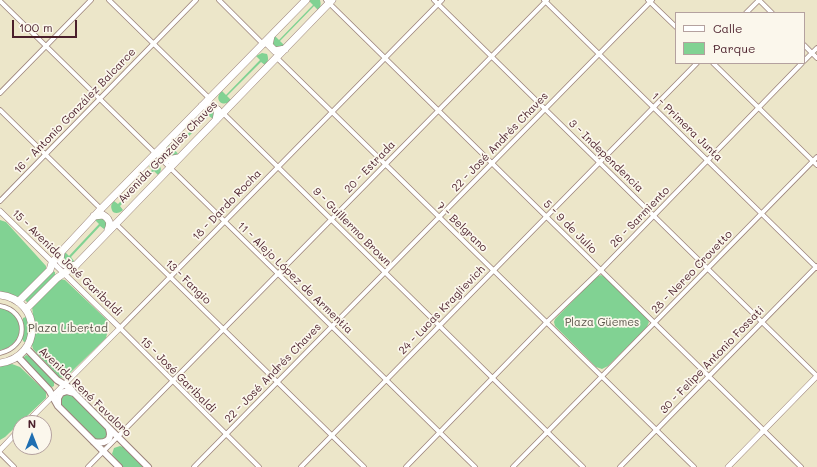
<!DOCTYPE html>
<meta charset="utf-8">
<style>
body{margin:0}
#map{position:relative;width:817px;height:467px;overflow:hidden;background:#ece6c9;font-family:Mali,sans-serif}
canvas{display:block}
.legend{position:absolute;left:675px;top:12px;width:130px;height:52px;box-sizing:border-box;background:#fbf7ec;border:1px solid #b4a19f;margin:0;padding:5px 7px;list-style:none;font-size:12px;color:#4a1f2b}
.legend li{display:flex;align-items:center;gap:8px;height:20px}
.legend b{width:20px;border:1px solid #b4a19f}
.north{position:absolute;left:12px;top:415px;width:40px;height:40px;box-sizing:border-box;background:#fbf7ec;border:1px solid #b4a19f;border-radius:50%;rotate:0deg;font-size:11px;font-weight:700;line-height:16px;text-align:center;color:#4a1f2b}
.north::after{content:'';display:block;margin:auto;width:14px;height:18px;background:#1f6fb2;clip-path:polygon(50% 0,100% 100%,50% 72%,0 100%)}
.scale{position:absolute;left:12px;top:20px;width:65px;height:18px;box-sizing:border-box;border:2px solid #4a1f2b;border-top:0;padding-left:5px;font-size:12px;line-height:14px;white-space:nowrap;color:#4a1f2b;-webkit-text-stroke:3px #fbf7ec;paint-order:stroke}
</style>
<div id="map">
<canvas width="817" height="467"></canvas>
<ul class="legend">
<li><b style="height:5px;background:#fff"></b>Calle</li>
<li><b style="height:11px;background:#81d293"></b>Parque</li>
</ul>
<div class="north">N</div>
<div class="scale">100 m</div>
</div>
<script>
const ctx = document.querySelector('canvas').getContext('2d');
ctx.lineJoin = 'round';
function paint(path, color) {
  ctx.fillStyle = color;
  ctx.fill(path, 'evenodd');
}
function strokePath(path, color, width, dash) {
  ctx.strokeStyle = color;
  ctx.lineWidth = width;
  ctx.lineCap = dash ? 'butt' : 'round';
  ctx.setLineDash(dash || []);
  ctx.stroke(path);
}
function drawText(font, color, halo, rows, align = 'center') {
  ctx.font = font + ' Mali,sans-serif';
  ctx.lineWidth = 3.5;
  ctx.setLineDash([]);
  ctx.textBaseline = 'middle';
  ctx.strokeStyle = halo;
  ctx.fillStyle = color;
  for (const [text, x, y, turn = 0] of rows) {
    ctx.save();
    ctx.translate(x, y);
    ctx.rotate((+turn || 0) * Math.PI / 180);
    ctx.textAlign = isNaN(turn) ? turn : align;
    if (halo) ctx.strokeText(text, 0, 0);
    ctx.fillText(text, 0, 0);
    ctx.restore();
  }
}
paint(new Path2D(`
 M310,0H320C321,4 321,7 318,10L314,6L280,41L284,45C280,48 278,48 273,47L272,40L275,36L279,40L313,5L309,1Z
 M262,53L267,54C269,59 268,62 265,65L261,62L227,96L231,100C228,103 224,105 220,102C217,98 218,95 222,91L226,95L260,60L256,56Z
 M208,107L215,110L213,119L209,116L175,150L178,154L176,156L169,157L167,154L166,149L169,145L173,149L207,114L204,110Z
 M155,162L159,164L161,169L160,173L158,175L154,171L120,206L123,210C120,213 116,214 113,212C110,207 111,204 114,201L118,204L152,170L149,166Z
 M99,217L107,220L106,227L104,229L100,226L71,257L74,261L72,263L65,264L62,256L65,252L69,256L99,224L95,220Z
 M0,220L6,222L46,266V269L19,297L0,294Z
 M52,271L55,272V276L28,303L25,300Z
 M601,275L605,277L646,317L649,322L647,327L608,366L602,369L596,367L555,326L554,322L555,319L596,277Z
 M60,279L65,280L107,320L108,330L106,338L68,375C65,378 63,378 59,377L33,349L32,345L34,322L32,307Z
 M0,308C4,309 9,310 12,312C28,324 18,348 0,350Z
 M26,317L29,323L27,342H24L22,339C24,332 21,325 23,318Z
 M26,355L29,356L54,381V386L52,387L49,386L23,359L24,357Z
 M12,364L20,367L46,392V398L5,437L0,440V366Z
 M65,394H70L107,430L108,434L105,439L98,441L60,403L61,397Z
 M120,446L123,447L143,467H123L112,454L114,448Z`), '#81d293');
const minor = new Path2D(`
 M109,0L210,99
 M219,0L264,45
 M326,0L801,467
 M434,0L817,376
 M544,0L817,268
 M648,0L676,27
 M759,0L772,13
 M0,1L475,467
 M746,13L759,0
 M804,45L817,58
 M276,57L694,467
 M804,61L817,48
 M713,63L817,165
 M0,93L91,0
 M0,110L102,210
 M223,113L583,467
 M0,201L196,0
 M116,224L364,467
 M0,306C29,311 29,347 0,353
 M0,453L14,467
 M88,467L547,0
 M194,467L652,0
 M259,467L120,328L442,0
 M301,467L697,63
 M406,467L547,322L601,270L802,63
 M513,467L817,157
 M620,467L817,266`);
const tertiary = new Path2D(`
 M0,211L120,328L26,423
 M0,450L20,429
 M728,467L817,376`);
const secondary = new Path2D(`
 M26,348L57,380L70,388L74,393L148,467
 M18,357L49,390L58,406L119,467
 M58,405V398L61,393L67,391L74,393
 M94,442C104,444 113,441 109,429`);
const primary = new Path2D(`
 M271,36L269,45L275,51L285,49
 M202,106L211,105L218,110L216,120
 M163,146L162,154L168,160L178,158
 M94,216L103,215C110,219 111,223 108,230
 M61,253L60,260C64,267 69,266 76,265
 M0,295C42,300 43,357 0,363
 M18,302L50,270L52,263L62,251L101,209L306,0
 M26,309L57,278L76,265L332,0`);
strokePath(minor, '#9b827a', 5.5);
strokePath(tertiary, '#9b827a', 6);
strokePath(secondary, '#9b827a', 8);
strokePath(primary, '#9b827a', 8);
strokePath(minor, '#fff', 4);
strokePath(tertiary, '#fff', 5);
strokePath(secondary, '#fff', 6);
strokePath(primary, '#fff', 7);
drawText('11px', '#4a1f2b', '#fbf7ec', [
 ["16 - Antonio González Balcarce",75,111,-46],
 ["1 - Primera Junta",687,127,44],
 ["22 - José Andrés Chaves",500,142,-46],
 ["Avenida Gonzales Chaves",168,152,-46],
 ["3 - Independencia",606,156,44],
 ["20 - Estrada",370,167,-46],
 ["18 - Dardo Rocha",227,205,-46],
 ["26 - Sarmiento",640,217,-46],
 ["9 - Guillermo Brown",352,227,45],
 ["7 - Belgrano",462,227,44],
 ["5 - 9 de Julio",570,227,45],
 ["15 - Avenida José Garibaldi",67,263,44],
 ["28 - Nereo Crovetto",692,272,-46],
 ["11 - Alejo López de Armentia",295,278,44],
 ["13 - Fangio",188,282,44],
 ["24 - Lucas Kraglievich",442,310,-46],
 ["30 - Felipe Antonio Fossati",712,360,-46],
 ["22 - José Andrés Chaves",273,373,-46],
 ["15 - José Garibaldi",178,375,45],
 ["Avenida René Favaloro",85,392,44]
]);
drawText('11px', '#5a554a', '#fbf7ec', [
 ["Plaza Güemes",602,323],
 ["Plaza Libertad",68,329]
]);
</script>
